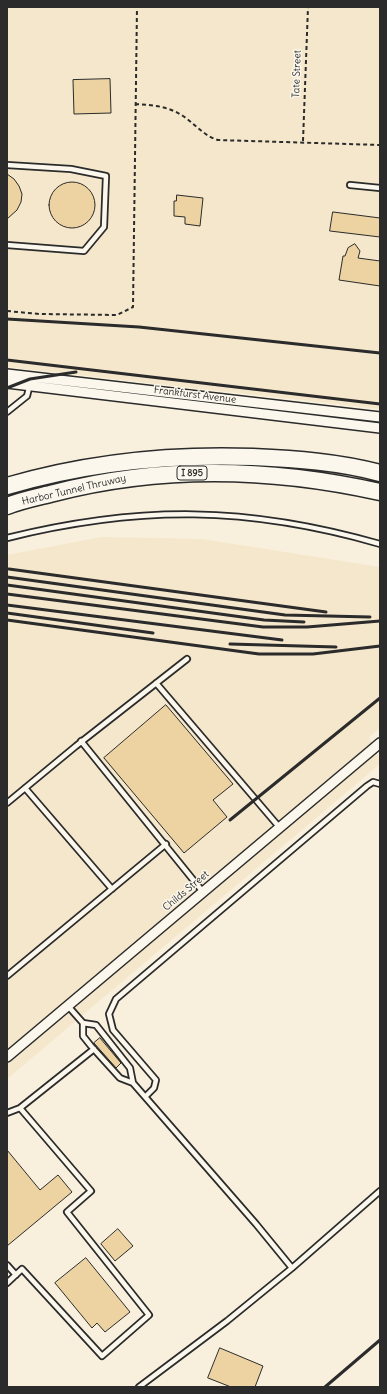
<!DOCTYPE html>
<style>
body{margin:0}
#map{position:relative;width:387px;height:1394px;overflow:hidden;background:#f8f0dd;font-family:Delius,sans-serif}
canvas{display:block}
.frame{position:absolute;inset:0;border:8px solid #2b2b2b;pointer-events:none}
</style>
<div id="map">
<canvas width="387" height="1394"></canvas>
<div class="frame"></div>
</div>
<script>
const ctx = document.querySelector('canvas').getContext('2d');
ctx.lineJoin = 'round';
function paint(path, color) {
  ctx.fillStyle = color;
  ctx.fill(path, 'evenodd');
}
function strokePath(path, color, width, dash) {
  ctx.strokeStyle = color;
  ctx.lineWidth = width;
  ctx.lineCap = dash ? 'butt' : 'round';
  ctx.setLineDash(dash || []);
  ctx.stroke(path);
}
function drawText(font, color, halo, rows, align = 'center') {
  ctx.font = font + ' Delius,sans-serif';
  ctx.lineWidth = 3;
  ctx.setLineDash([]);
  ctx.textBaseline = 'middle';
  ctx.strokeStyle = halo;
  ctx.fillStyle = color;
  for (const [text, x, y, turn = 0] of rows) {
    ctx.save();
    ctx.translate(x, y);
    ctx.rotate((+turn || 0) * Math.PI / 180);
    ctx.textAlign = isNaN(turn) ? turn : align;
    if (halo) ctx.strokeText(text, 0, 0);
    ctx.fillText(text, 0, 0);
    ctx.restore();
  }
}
paint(new Path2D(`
 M7,7H380V409L7,367Z
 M101,537L202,539L380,567V728L369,737L380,759V764L7,1079V555Z`), '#f5e7cb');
const building = new Path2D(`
 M110,79L111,113L74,114L73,80Z
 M7,174L14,179L19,186L22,194L21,202L17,210L7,219Z
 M49 205a23 23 0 1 1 46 0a23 23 0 1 1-46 0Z
 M177,195L203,198L200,226L185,224V217L174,216V201H176Z
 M333,212L380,218V237L330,231Z
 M355,244L360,251L358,258L380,261V286L339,280L343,256H345L348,248Z
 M166,705L233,784L213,800L227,817L184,853L104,758Z
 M100,1038L121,1063L116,1068L94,1043Z
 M7,1150L40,1190L58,1175L72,1192L7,1246Z
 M118,1229L133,1246L115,1261L101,1244Z
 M86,1258L130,1312L105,1332L97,1323L92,1328L55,1283Z
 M220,1348L263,1366L255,1387H231L208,1378Z`);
paint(building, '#edd3a2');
strokePath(building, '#2b2b2b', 1);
const service = new Path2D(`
 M7,165L71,169L106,176L104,227L84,251L7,245
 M350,185L380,188
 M7,412L27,396L30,384
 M7,538C140,505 248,506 380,544
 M156,683L280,828
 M81,741L203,892
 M25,788L112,889
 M7,803L76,746L187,659
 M7,976L166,844
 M68,1006L83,1023V1036L91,1046L120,1078L133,1083L130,1068L96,1025L83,1023
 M133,1083L256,1224L292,1268L227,1321L139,1387
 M145,1097L154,1088L156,1080L113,1030L109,1014L116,999L367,786L373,782L380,784
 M7,1113L20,1108
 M7,1265L16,1275
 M292,1268L380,1191
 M7,1283L22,1269L102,1356L149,1315L67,1212L91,1191L20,1108L94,1049`);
const minor = new Path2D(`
 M7,374L380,417
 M7,383L380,428
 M7,1057L380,743`);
const motorway = new Path2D(`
 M7,486C89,462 168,454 253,457C296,459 339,462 380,473
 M7,506C22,500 38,497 54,493C162,465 272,468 380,492`);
strokePath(service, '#2b2b2b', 8);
strokePath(minor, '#2b2b2b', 12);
strokePath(motorway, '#2b2b2b', 19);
strokePath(new Path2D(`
 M135,104C152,105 168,106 183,116C195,124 204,136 218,140L380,145
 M303,141L308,7
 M7,311L40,314L117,315L133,307L137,7`), '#2b2b2b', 2, [4, 3]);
strokePath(service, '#fbf7ec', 4.5);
strokePath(minor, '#fbf7ec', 9);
strokePath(motorway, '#fbf7ec', 16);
strokePath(new Path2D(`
 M7,319L139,327L380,353
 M7,360L380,404
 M7,388L30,379L76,372
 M9,569L326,612
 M7,577L285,615L370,617
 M7,585L264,620L304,622
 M7,594L263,627H307L380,621
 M7,605L282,640
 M7,613L153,633
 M7,620L259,654H313L380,646
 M230,644L336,647
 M230,820L380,698
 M325,1387L380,1340`), '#2b2b2b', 3);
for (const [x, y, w] of [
 [192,473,30]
]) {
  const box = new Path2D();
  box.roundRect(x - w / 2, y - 7, w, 14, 3);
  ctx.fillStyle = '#fbf7ec';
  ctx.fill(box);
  strokePath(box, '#2b2b2b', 1);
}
drawText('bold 9px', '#2b2b2b', null, [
 ["I 895",192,473]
]);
drawText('10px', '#2b2b2b', '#fbf7ec', [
 ["Tate Street",297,74,-88],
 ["Frankfurst Avenue",195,395,7],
 ["Harbor Tunnel Thruway",74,490,-13],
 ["Childs Street",186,891,-40]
]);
</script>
